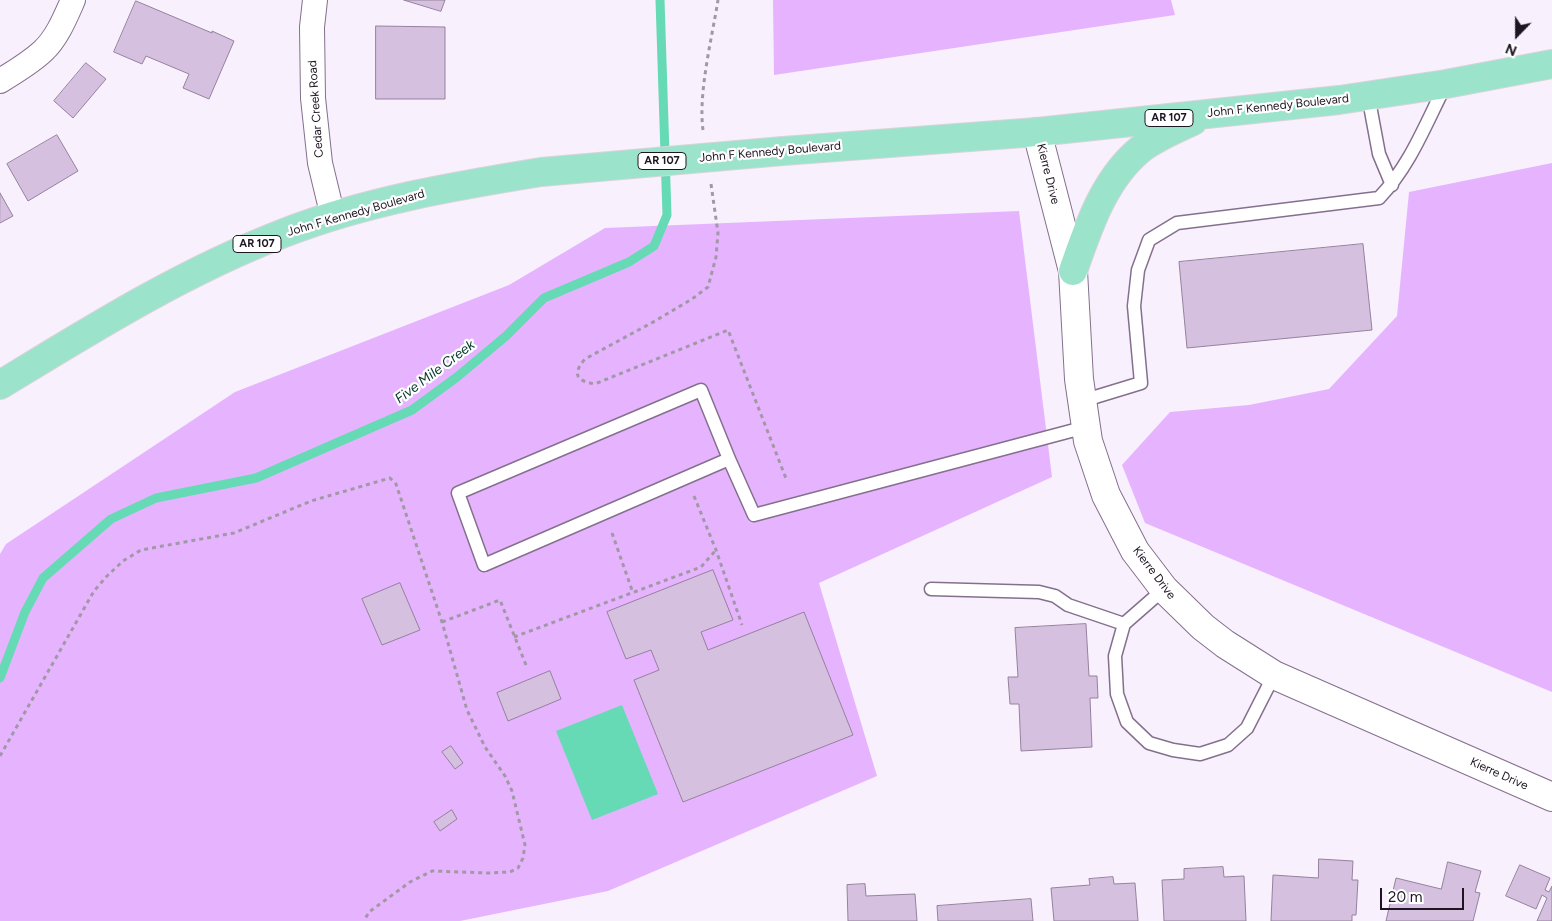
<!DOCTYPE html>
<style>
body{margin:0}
#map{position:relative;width:1552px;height:921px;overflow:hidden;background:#f9f0fd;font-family:Figtree,sans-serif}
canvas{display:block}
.north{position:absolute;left:1492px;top:10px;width:50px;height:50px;-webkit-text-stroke:4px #fff;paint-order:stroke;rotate:202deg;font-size:14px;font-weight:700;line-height:20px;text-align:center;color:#1d1521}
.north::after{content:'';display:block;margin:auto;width:18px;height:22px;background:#1d1521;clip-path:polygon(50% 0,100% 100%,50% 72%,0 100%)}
.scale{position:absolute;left:1380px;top:888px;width:84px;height:22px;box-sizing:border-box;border:2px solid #1d1521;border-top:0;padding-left:6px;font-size:15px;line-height:18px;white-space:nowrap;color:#1d1521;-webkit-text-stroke:4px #fff;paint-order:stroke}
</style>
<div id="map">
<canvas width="1552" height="921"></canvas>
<div class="north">N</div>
<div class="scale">20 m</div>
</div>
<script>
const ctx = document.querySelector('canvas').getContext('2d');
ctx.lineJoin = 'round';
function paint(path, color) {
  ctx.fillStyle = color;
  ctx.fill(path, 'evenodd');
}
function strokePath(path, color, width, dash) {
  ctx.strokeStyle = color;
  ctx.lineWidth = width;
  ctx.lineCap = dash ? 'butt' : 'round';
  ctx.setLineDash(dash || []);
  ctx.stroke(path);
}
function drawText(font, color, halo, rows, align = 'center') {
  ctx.font = font + ' Figtree,sans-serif';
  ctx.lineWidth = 4.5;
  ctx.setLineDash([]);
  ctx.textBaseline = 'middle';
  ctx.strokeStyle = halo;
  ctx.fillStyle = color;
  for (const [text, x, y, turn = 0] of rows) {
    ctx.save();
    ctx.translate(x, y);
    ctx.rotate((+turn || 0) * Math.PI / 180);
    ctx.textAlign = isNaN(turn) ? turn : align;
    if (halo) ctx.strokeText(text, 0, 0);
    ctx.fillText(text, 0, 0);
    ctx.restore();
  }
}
paint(new Path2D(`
 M773,0H1171L1175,15L774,75Z
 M1552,163V692L1145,523L1122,465L1170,412L1249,405L1329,389L1397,316L1409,192Z
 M1019,211L1052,477L819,583L877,776L608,891L460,921H0V554L6,544L235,392L509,285L605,228Z`), '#e6b4fe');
paint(new Path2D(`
 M622,705L658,794L592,820L556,731Z`), '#65dab4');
strokePath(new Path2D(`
 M0,678L25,612L43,578L111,519L156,498L256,478L412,410L457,377L506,336L544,298L629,262L654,246L667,215L660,0`), '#65dab4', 9);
const building = new Path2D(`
 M404,0H445L441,11Z
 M136,1L212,33V31L234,41L209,99L183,88L189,74L146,56L142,64L114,52Z
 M376,26L445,27V99H376Z
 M86,63L106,79L73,118L54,101Z
 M57,135L78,171L28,201L7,164Z
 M0,193L13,216L0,223Z
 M1363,244L1372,330L1187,348L1179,262Z
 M713,570L733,620L701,632L708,650L804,612L853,735L683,802L634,680L659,670L651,650L626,659L607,612Z
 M400,583L420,630L382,645L362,599Z
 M1086,624L1089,676H1097L1098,698H1090L1092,747L1021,751L1019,704H1010L1008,677H1018L1015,628Z
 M550,671L561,699L508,721L497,693Z
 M451,746L463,763L455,769L442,752Z
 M452,810L457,819L440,831L434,822Z
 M1319,859L1353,861L1352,880H1358L1356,915H1352V921H1271L1273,875L1318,878Z
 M1448,862L1481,871L1475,892L1480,893L1473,921H1386L1396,878L1441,889Z
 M1520,865L1550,878L1545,890L1549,892L1552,886V921H1537L1547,898L1542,895L1536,909L1506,896Z
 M1223,867L1224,877L1244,876L1246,921H1164L1162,880L1184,879V869Z
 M1113,877L1114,884L1135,883L1138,921H1054L1051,888L1090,885L1089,879Z
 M865,884L866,896L915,894L917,921H848L847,885Z
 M1031,899L1033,921H938L937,906Z`);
paint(building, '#d5c0df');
strokePath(building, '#95819e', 1);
const lane = new Path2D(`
 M1368,95L1379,154L1392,185
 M1082,401L1141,383L1134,306L1138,270L1149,240L1177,223L1379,198C1410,166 1426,123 1446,84
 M729,459L701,390L458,493L484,565L729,459L754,515L1086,427
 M931,589L1039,592L1055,596L1068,605L1124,624
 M1164,589L1124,624L1115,656L1117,694L1127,722L1149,743L1173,750L1200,754L1228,745L1247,728L1274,675`);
const street = new Path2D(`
 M315,0L312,27L313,98L320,163L333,217
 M0,81C15,72 30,63 43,51C57,38 65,18 73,0`);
const secondary = new Path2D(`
 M1037,132L1073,271L1079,379L1088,441L1106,495L1135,551L1164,589L1203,627L1225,644L1274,675L1552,797`);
const primary = new Path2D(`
 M783,151L1037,132L1339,100L1446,84L1552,64
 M1073,271C1088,228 1104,178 1142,148C1157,137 1176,129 1193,121
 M0,385C92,329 183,272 284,233C366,201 455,186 541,172`);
strokePath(lane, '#84708d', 15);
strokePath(street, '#84708d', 26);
strokePath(secondary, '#84708d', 30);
strokePath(primary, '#d6d5d7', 30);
strokePath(new Path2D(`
 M703,130C698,93 712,38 718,0
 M711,184L718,233L716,257L708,287L692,299L655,321L585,359C572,374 576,381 595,384L728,330L787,481
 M694,496L716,550L742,625
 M612,533L633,593
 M442,622L500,600L526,665
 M514,637L701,567L716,550
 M0,756L94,591L107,576L123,561L141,550L234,533L311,501L390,478L396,484L442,622L467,710L485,747L505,776L512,791L525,845L523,858L518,868L510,872L488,873L432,871L410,882L369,912L364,921`), '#a198a5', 3, [4, 4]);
strokePath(lane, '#fff', 12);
strokePath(street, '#fff', 24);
strokePath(secondary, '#fff', 28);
strokePath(primary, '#9ce3cc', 28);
const primaryBridge = new Path2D(`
 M541,172L783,151`);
strokePath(primaryBridge, '#d6d5d7', 30, []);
strokePath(primaryBridge, '#9ce3cc', 28);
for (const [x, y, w] of [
 [1169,118,48],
 [662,161,48],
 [257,244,48]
]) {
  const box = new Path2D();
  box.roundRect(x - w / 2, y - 8.5, w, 17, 4);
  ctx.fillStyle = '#fff';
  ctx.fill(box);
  strokePath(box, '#1d1521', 1);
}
drawText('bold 11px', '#1d1521', null, [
 ["AR 107",1169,118],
 ["AR 107",662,161],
 ["AR 107",257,244]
]);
drawText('12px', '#1d1521', '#fff', [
 ["John F Kennedy Boulevard",1278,106,-6],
 ["Cedar Creek Road",316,109,-94],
 ["John F Kennedy Boulevard",770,152,-5],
 ["Kierre Drive",1048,174,76],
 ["John F Kennedy Boulevard",356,213,-16],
 ["Kierre Drive",1154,573,53],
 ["Kierre Drive",1499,774,24]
]);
drawText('italic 14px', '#003728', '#fff', [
 ["Five Mile Creek",435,372,-37]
]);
</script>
